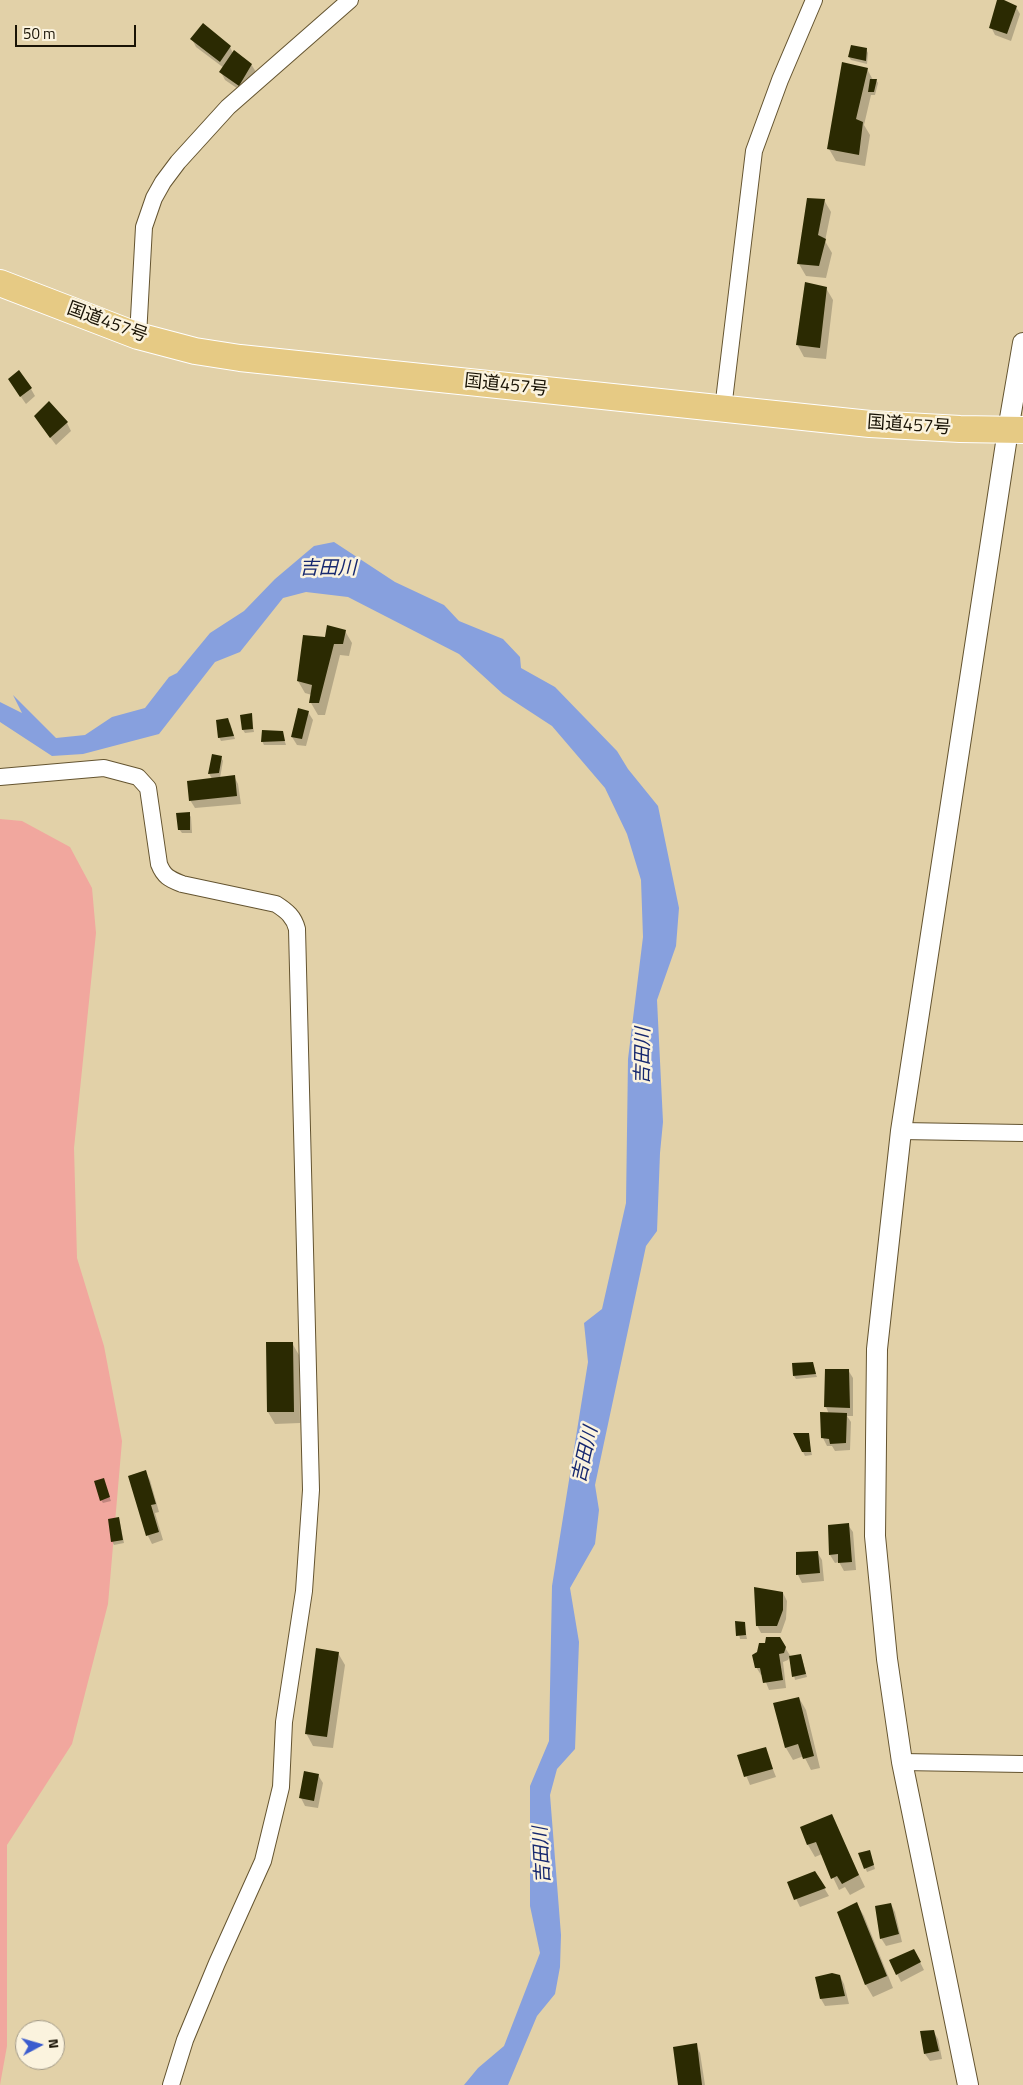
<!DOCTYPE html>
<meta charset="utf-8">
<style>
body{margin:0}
#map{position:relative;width:1023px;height:2085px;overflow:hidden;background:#e2d1a8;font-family:"Titillium Web",sans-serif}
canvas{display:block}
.north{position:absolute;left:15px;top:2020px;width:50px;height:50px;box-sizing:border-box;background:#fbf3de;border:1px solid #a19987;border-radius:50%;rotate:84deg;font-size:14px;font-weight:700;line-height:20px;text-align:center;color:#191305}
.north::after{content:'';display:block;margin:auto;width:18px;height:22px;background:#3b5cce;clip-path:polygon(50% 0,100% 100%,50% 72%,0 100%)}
.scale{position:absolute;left:15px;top:25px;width:121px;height:22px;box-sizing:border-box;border:2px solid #191305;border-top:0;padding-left:6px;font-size:15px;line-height:18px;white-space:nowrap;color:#191305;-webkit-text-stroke:4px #fbf3de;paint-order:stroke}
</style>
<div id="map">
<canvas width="1023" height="2085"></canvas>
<div class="north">N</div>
<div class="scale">50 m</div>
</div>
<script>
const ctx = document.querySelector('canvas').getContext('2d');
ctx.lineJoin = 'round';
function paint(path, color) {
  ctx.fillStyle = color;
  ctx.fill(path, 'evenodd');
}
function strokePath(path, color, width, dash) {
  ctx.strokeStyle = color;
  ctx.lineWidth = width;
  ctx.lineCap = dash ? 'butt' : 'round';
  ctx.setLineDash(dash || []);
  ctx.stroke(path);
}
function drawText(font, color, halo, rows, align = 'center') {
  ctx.font = font + ' "Titillium Web","Noto Sans JP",sans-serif';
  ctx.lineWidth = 5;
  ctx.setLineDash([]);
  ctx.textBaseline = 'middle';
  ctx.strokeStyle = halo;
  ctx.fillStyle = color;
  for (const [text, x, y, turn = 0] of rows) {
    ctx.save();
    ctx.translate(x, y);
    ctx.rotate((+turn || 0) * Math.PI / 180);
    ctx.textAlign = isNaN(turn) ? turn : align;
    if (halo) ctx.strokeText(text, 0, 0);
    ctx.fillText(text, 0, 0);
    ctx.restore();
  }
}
paint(new Path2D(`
 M0,819L22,821L70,847L92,888L96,933L74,1148L77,1258L104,1346L122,1441L108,1604L72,1744L7,1845V2046L0,2085Z`), '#f1a79e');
paint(new Path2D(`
 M334,542L395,582L444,605L459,621L503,639L520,657L521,668L555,687L617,751L628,769L658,806L679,908L676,946L657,1000L663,1122L660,1153L657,1231L646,1246L595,1485L599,1510L595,1544L570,1588L579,1642L575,1749L557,1769L550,1795L561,1935L560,1967L555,1994L537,2016L508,2085H464L478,2068L504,2046L540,1953L530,1906V1786L549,1741L552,1586L588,1362L584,1323L602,1309L626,1203L628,1059L643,937L641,880L627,834L605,788L552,726L503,694L459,654L348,597L306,592L283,598L240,652L215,662L159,734L83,754L52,756L0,722V702L22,713L13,695L56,738L85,735L112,717L145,708L169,677L177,673L210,633L244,611L275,579L314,546Z`), '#87a0de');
paint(new Path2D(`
 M998,0L1016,7L1020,14L1011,41L995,35L991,27Z
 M192,39L230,47L233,53L251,64L256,72L244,93L225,80L221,72L224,68L196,47Z
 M866,49L868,53L867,64L851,60L849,57Z
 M867,69L873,80H876L878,83L875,95H871L864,125L870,135L865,166L836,161L829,149Z
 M824,200L831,212L825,241L832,253L826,278L806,276L799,264Z
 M826,288L833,300L826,359L804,357L797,344Z
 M14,387L31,389L35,396L26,404Z
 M67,423L71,431L56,445L40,424Z
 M345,631L352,643L349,656L340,655L325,715H318L311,703L312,695L305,693L298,681L326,638Z
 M299,710L308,712L313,720L306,746L297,745L292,737Z
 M251,714L254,732L245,733L243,730Z
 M230,723L235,739L221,741L219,737Z
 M282,732L286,745H264L262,741Z
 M221,757L223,761L220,778L234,776L238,784L241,804L195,808L190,800L212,779L209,773Z
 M189,814L191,817L192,833H182L179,829Z
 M292,1343L299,1355L300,1423L275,1424L268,1412Z
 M812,1363L817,1377L796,1379L794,1376Z
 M826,1370H848L853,1378V1416H847L851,1422L850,1450L835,1451L832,1446H827L823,1438L829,1414L826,1407Z
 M808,1435L812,1455L805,1456L803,1452Z
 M145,1472L150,1480L159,1512L155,1513L163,1540L152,1544L148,1536L130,1477Z
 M103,1479L111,1501L103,1503L101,1500Z
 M119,1518L124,1543L114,1545L112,1541Z
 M848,1525L853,1532L856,1570L844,1571L839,1562L835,1563L830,1555Z
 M817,1552L822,1560L824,1581L802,1583L798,1575Z
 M783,1593L787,1601L786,1619L781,1633H761L757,1625Z
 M737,1623H744L747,1639H740Z
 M779,1638L791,1657L801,1655L807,1677L795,1680L790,1656L788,1660L783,1662L786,1688L769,1690L763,1675H761L756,1667L766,1644Z
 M338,1653L345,1665L333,1748L313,1746L306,1733Z
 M799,1698L806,1710L820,1768L811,1770L804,1756L793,1760L786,1748L775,1703Z
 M765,1749L776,1777L750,1785L738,1756Z
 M318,1775L323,1783L318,1808L305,1806L301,1798Z
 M831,1816L865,1887L850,1895L845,1887L839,1890L822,1854L815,1857L808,1845Z
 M860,1854L871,1855L875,1869L867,1872Z
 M815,1873L829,1896L800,1907L788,1882Z
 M857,1904L864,1916L893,1988L873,1997L866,1985Z
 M891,1904L895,1912L902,1942L886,1946L881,1938Z
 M918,1958L924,1970L901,1982L897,1974Z
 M840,1976L844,1984L849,2004L825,2006L821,1999Z
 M933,2031L938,2039L942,2059L930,2061L925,2054Z
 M696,2045L700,2053L705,2085H679Z`), '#0003');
paint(new Path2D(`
 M997,0H1004L1017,6L1007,34L989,28Z
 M203,23L231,46L220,62L190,39Z
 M851,45L867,48L866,61L848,57Z
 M234,50L252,64L239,86L219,72Z
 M842,62L868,68L856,119L863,122L859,155L827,149Z
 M870,79H877L874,92H868Z
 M807,198L825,199L818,235L826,239L819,266L797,264Z
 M805,282L827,287L820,348L796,345Z
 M19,370L32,388L20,397L8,379Z
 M49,401L68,422L50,438L34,416Z
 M327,625L346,630L343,644H334L319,703H309L312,685L297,681L303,635L325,637Z
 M298,708L309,711L302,739L291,737Z
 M252,713L253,729L242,730L240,715Z
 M228,718L234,736L218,738L216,720Z
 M262,730L283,731L285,741L261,742Z
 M212,754L222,756L219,773L208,774Z
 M235,775L237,796L189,801L187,781Z
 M190,812V830H178L176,813Z
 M266,1342H293L294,1412H267Z
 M813,1362L816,1374L793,1376L792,1363Z
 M825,1369H849L850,1408L824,1407Z
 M820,1412L847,1413L846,1443L830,1444L829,1439L821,1438Z
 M793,1433H809L811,1452H802Z
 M146,1470L156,1504L151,1505L159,1532L146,1536L128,1476Z
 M104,1478L110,1497L100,1501L94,1481Z
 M119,1517L123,1540L111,1542L108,1519Z
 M849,1523L852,1562L838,1563V1554L829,1555L828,1525Z
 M818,1551L820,1573L796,1575V1552Z
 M754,1587L783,1592V1610L777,1626H756Z
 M735,1621L745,1622L746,1635L736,1636Z
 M766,1637H780L786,1647L784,1653L779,1654L783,1680L763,1683L760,1668H755L752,1655L757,1652L759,1643H765Z
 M316,1648L339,1652L327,1737L305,1734Z
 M801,1654L806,1674L792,1677L789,1656Z
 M799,1697L814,1756L803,1759L798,1744L785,1748L773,1703Z
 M766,1747L773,1769L744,1777L737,1755Z
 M304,1771L319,1774L314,1801L299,1798Z
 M832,1814L859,1875L842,1884L837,1876L831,1879L816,1842L807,1845L800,1827Z
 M870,1850L874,1865L864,1869L858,1853Z
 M815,1871L826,1888L794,1900L787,1882Z
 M857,1902L887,1976L865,1985L837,1912Z
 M891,1903L899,1934L880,1939L875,1906Z
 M914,1949L921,1962L896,1975L889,1960Z
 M832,1973L840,1975L845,1996L820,1999L815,1977Z
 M934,2030L939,2051L924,2054L920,2031Z
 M697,2043L702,2085H678L673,2047Z`), '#2b2a02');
const minor = new Path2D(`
 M138,336L144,227L154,198L163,182L178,162L228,107L350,0
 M723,409L754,151L780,80L814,0
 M0,777L104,768L138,777L148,788L159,864C164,877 170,879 182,884L276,904C287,911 294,917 297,929L311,1490L304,1591L284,1722L281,1787L263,1861L217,1963L185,2040L171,2085
 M901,1131L1023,1133
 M902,1762L1023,1764`);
const tertiary = new Path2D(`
 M968,2085L902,1762L887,1659L875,1536L877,1349L901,1131L1008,430L1023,343`);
const trunk = new Path2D(`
 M0,283L138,336L195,351L240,358L870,424L960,429L1023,430`);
strokePath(minor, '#645430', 18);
strokePath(tertiary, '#645430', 22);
strokePath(trunk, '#fff', 28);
strokePath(minor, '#fff', 16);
strokePath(tertiary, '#fff', 20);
strokePath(trunk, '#e6ca84', 26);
drawText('18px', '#191305', '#fbf3de', [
 ["国道457号",107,323,20],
 ["国道457号",506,386,6],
 ["国道457号",909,426,4]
]);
drawText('italic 19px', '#16286f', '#fbf3de', [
 ["吉田川",328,569],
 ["吉田川",644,1056,-89],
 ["吉田川",586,1455,-77],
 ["吉田川",543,1855,-93]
]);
</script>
